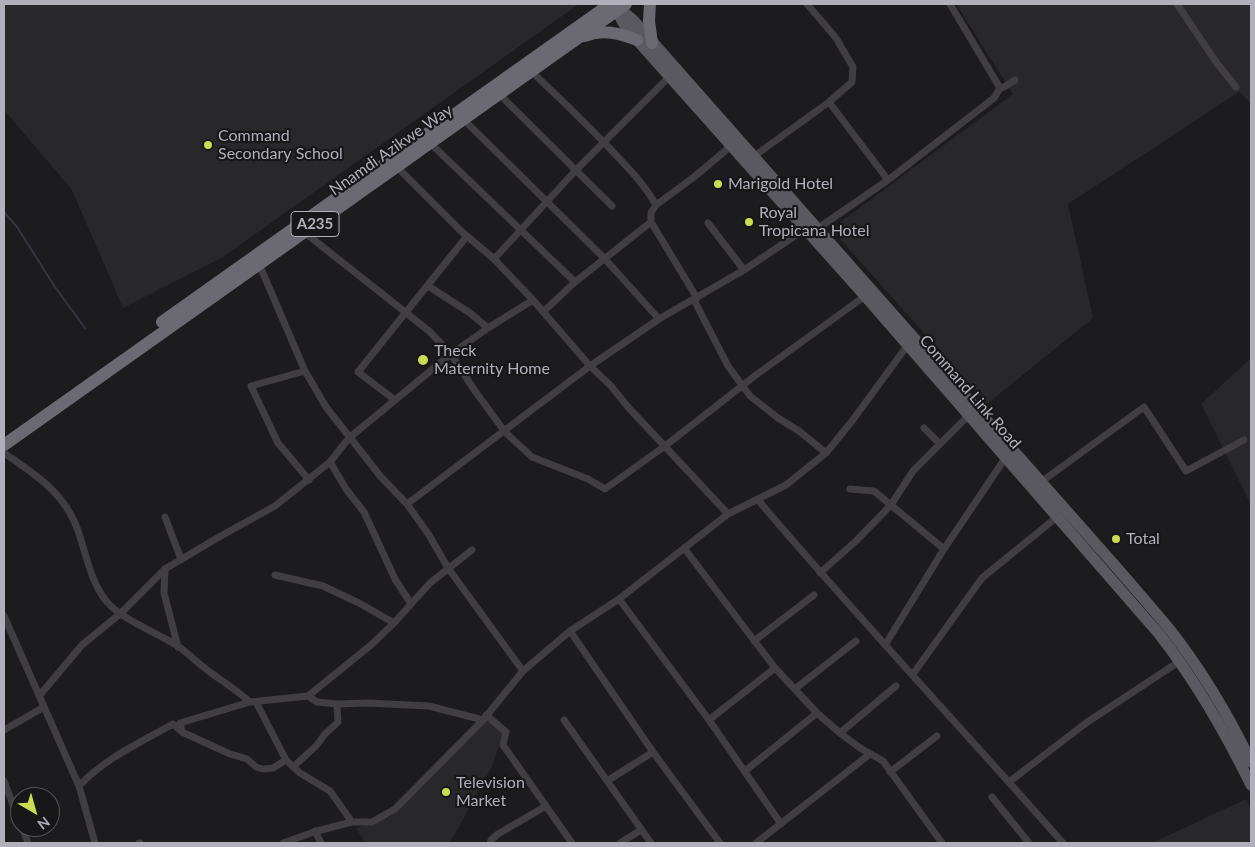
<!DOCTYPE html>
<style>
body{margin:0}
#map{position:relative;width:1255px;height:847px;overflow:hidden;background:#1c1b1d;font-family:Lato,sans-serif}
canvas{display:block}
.frame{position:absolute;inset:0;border:5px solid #b1afba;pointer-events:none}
.north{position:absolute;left:10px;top:787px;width:50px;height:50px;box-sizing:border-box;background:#171618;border:1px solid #555359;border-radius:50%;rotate:142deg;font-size:14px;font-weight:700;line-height:20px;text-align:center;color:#b1afba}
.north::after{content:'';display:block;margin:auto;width:18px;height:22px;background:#cadd52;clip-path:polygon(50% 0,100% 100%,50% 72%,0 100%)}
</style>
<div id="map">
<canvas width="1255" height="847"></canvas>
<div class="frame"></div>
<div class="north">N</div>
</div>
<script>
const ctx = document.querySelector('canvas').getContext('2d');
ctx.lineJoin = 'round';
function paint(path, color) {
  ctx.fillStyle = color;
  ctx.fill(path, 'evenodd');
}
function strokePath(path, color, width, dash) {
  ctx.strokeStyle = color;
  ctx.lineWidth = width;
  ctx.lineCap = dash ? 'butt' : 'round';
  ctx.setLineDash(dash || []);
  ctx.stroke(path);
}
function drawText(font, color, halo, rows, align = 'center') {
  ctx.font = font + ' Lato,sans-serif';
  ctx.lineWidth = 4.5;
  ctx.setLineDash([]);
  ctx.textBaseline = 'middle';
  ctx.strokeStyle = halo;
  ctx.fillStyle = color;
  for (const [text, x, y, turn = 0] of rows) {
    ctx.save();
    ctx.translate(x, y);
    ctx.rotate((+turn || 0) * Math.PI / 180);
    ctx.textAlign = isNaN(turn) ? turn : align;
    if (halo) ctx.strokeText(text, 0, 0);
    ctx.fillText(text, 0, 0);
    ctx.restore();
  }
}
paint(new Path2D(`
 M4,4H579L223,257L123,308L72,190L4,110Z
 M956,4H1251V103L1239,92L1068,204L1093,318L987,404L831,229L1013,94Z
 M1251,358V505L1201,404Z
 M488,717L504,734L491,768L450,843H365L356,828L391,816Z
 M1246,799L1251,810V843H1152Z`), '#282729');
strokePath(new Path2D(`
 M4,212L17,227L55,287L85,328`), '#343541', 2);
strokePath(new Path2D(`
 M807,4L836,38L853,67L852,82L829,102
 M950,4L1000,88
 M1177,4L1216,62L1236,87
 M531,71C559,98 588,125 614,153C630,170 645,185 656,205
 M499,94L612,206
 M463,119L605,259L659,319
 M430,143L575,282
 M753,157L829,102L888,180
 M397,167L461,231L494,259L533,300L590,366L611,386L628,407L728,514
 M708,223L744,270
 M817,229L888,180L994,98L1000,88L1004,87L1015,80
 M304,232L429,331L451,354L475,391L505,432L532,457L588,479L605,489L665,446L756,375L865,296
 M494,259L576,170L670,76
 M259,264L305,371L326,407L381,477L407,504L429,535L448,568L523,671
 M428,286L470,313L488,328
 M697,298L651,222V213L656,205L694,177L731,146
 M694,300L728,366L750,396L778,418L799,431L826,453
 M543,312L575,282L651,222
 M305,371L251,386L278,443L309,480
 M395,400L358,372L467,236
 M924,428L939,443
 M4,453C34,474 64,492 77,528C86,552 90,582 107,602C124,621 156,632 178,646C190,655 201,666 214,675C227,684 239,692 250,702
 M330,462L346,489L364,512L395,579L411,604
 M1041,482L1144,407L1186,471L1244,440
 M850,489L874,491L944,549
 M758,500C857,617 962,728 1063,843
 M407,504L590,366L659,319L744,270L805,229
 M165,517L181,559
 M684,548L775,668L817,713L840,733L860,748L883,761L942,843
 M165,569L164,593L178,647
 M820,573L856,541L891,505L913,471L969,415
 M275,575L323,586L359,603L394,623
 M619,599L709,720L781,824
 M4,616L79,786L95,843
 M570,631L653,752L720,843
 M754,641L814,595
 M885,645L944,549L1006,457
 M913,674L982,578L1057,517
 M795,689L856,641
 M39,696L82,645L121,613L165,569L219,537L275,506L330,462L349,438L451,354L488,328L533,300
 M308,696L371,645L394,623L430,583L472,550
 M256,702L286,760L300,773L330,791L352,822
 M486,715L506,732L503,745L572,843
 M564,720L651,843
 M709,720L775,668
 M4,730L44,707
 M182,732L230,754L247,759L256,767L263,769L273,768L286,760
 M840,733L896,686
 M293,767L316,746L325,734L338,722L337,704
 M745,771L817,713
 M890,772L937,736
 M4,781L20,823
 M607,781L653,752
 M1009,782L1086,723L1180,661
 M79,786C104,759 141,742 173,724L182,732L180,723L250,702L308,696L317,702L337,704L367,703L429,706L483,720
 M992,797L1029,843
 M22,827L28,843
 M315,831L321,843
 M139,843H140
 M283,843L317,831L352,822H372L395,809L483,720L523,671L570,631L619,599L728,514L786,485L826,453L852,421L907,346
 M490,843L491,840L498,834L546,806
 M620,843L641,830
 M756,843L870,754`), '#403e43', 7);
strokePath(new Path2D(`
 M619,5C616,19 629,30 637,40L865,296L1159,634C1196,681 1225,732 1251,785
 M611,10C621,9 627,14 634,21L1118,569C1136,590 1154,610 1171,631C1202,671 1229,716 1251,762`), '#5a5960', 11);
strokePath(new Path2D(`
 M650,4L649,21L652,43
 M585,36C603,29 619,33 637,40
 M162,322L610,4
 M4,445L626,4`), '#6b6972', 12);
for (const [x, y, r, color] of [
 [208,145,5,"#cadd52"],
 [718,184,5,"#cadd52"],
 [749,222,5,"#cadd52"],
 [423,360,6,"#cadd52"],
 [1116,539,5,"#cadd52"],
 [446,792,5,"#cadd52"]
]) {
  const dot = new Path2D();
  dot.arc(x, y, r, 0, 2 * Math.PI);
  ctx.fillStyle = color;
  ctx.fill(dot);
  strokePath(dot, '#171618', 2);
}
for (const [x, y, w] of [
 [315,224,48]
]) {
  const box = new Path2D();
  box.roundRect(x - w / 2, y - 12.5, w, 25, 4);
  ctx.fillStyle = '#171618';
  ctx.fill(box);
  strokePath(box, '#b1afba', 1);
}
drawText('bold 15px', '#b1afba', null, [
 ["A235",315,224]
]);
drawText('16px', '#b1afba', '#171618', [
 ["Command",218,136],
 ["Secondary School",218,154],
 ["Marigold Hotel",728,184],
 ["Royal",759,213],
 ["Tropicana Hotel",759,231],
 ["Theck",434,351],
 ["Maternity Home",434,369],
 ["Total",1126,539],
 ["Television",456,783],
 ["Market",456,801]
], 'left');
drawText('16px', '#b1afba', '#171618', [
 ["Nnamdi Azikwe Way",391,150,-35],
 ["Command Link Road",970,392,49]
]);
</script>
